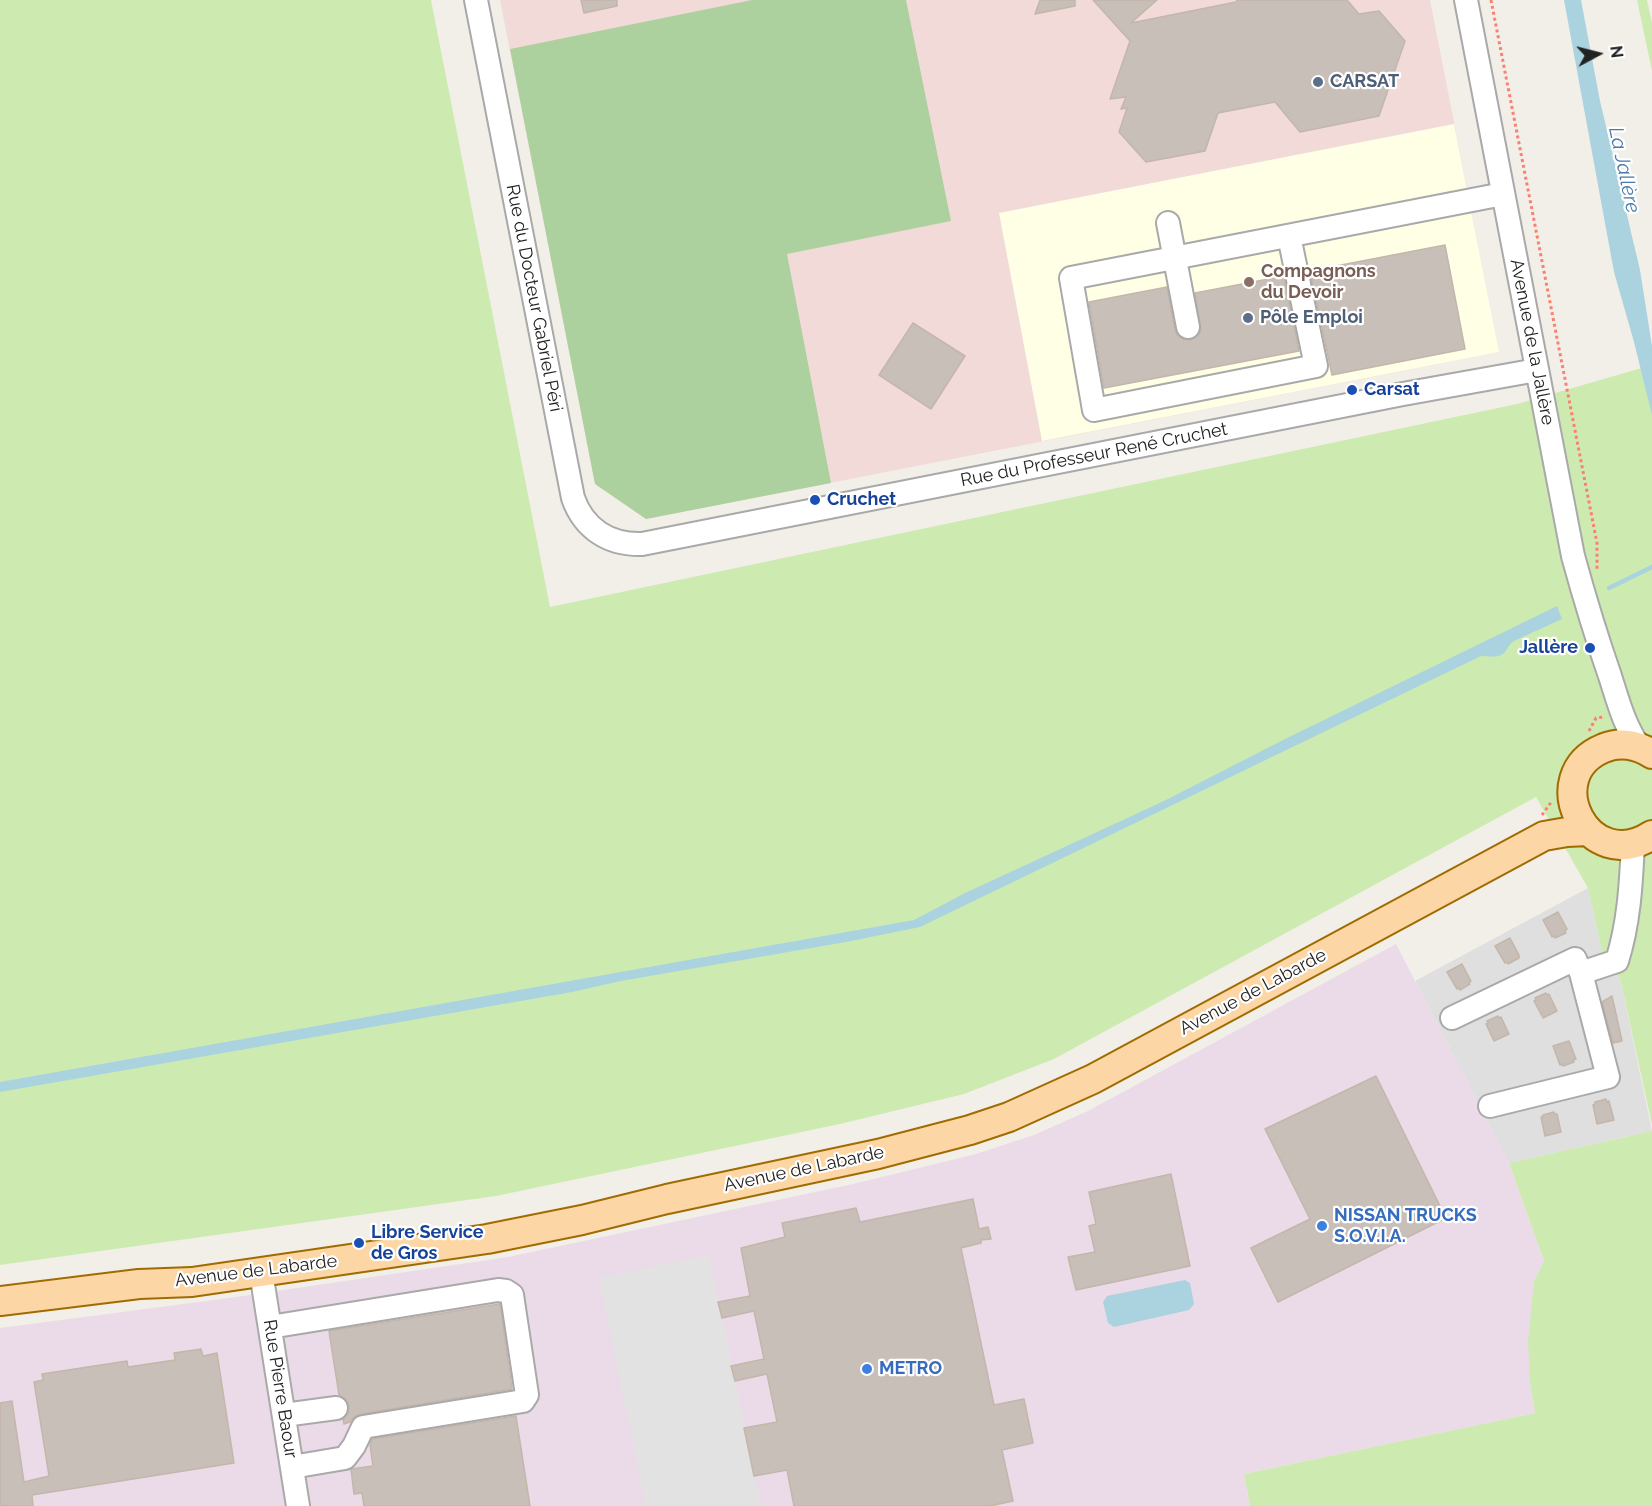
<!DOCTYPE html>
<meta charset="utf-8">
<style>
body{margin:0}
#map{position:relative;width:1652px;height:1506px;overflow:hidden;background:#f2efe9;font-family:Raleway,sans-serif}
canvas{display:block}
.north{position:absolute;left:1568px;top:24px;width:60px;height:60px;-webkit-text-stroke:4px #fff;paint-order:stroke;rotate:83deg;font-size:16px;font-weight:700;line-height:24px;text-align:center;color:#222}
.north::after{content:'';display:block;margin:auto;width:21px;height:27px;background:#222;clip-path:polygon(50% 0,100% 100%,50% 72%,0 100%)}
</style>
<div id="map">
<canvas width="1652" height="1506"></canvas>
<div class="north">N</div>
</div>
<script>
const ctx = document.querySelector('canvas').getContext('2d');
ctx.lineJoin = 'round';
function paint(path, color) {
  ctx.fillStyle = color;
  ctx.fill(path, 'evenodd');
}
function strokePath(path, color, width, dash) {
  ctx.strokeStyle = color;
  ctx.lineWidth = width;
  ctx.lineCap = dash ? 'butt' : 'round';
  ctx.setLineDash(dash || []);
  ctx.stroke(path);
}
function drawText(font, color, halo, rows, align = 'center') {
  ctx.font = font + ' Raleway,sans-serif';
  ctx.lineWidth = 4.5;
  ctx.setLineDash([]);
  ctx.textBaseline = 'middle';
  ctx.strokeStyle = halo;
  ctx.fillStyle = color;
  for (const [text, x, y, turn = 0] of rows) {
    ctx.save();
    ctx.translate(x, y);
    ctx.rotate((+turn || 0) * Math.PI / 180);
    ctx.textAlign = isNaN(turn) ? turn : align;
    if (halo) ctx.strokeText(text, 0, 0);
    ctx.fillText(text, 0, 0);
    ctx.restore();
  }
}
paint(new Path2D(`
 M1588,888L1605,965L1620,978L1652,1131L1509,1163L1415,981Z`), '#e0dfdf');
paint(new Path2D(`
 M500,0H1430L1499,352L646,519L595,484Z`), '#f2dad9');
paint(new Path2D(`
 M1396,944L1509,1163L1544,1261L1534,1281L1530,1383L1535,1413L1244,1474L1250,1506H0V1328L229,1298L508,1257L853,1184L976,1154L1034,1135L1088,1111Z`), '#ebdbe8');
paint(new Path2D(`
 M1454,124L1499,352L1042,441L999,213Z`), '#ffffe5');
paint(new Path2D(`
 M0,0H431L550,607L1517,404L1652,365V1125L1620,978L1605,965L1588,888L1536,797L1054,1059L964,1094L840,1124L496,1196L0,1265Z
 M1637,0H1647L1652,23V71Z
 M1652,1131V1506H1250L1244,1474L1535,1413L1530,1383L1528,1342L1534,1281L1544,1261L1509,1163Z`), '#cdebb0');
paint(new Path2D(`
 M752,0H906L951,221L787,254L831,483L646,519L595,484L510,49Z`), '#add19e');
paint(new Path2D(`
 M709,1255L761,1506H646L599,1278Z`), '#e2e2e2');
paint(new Path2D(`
 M1564,0H1581L1600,101L1640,270L1652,346V415L1634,342L1614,272Z
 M1557,606L1562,619L1514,641C1509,644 1509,647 1505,652C1499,659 1488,656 1481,656L920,927L846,942L621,981L572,992L0,1092V1082L914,920L965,893L1164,801L1285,739Z
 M1185,1280L1190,1283L1194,1304L1189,1310L1114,1327L1108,1323L1103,1302L1107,1296Z`), '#aad3df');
strokePath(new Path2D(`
 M1609,588L1652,567`), '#aad3df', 4.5);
const building = new Path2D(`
 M581,0H617V6L584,13Z
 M1040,0H1075V6L1035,14Z
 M1093,0H1157L1131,23L1236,2L1237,0H1347L1359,14L1379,11L1405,41L1379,116L1300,132L1275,102L1218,113L1205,151L1146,162L1119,132L1127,108L1121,109L1126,97L1110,99L1130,41Z
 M1445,245L1465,349L1332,375L1310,271Z
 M1284,276L1299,351L1104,388L1089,302L1167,287L1175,330L1177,335L1183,339L1190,340L1197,337L1201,331L1195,293Z
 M913,323L965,356L931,409L879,375Z
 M1558,912L1567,929L1565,931L1566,933L1555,938L1554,936L1552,937L1543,920Z
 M1510,938L1519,955V958L1508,964L1507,962L1505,963L1495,946Z
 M1462,964L1471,981L1469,982L1470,984L1460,990L1459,988L1457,989L1447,972Z
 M1546,993L1547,995L1549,994L1557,1011L1543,1018L1534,1001L1536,1000L1535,998Z
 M1612,996L1622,1041L1613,1043L1602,1002Z
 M1498,1016L1499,1018L1501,1017L1509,1034L1494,1041L1486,1024L1488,1023L1487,1021Z
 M1569,1041L1576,1059L1573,1060L1574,1062L1563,1066L1562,1064L1560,1065L1553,1046Z
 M1376,1076L1446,1218L1278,1302L1251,1248L1310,1219L1265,1129Z
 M1606,1099L1607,1102L1609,1101L1614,1120L1597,1124L1593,1105L1595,1104V1102Z
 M1554,1112L1555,1114H1557L1561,1132L1545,1136L1541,1117H1543V1115Z
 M1171,1174L1190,1266L1076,1290L1068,1257L1095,1252L1089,1226L1096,1224L1089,1192Z
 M973,1199L979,1229L988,1227L991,1239L981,1240V1243L961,1248L994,1405L1024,1399L1033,1443L1002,1450L1013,1501L990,1506H794L787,1470L754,1476L744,1428L777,1422L767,1374L735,1381L731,1366L764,1359L754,1311L722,1318L718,1302L750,1296L741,1248L785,1237L782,1223L856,1208L860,1222Z
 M500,1304L512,1389L361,1414L354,1417L350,1422L344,1424L343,1419L348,1414L349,1406L346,1399L339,1395L329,1331Z
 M201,1349L203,1356L217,1353L234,1463L32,1495L33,1506H0V1403L12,1401L24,1482L49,1476L34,1382L43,1380L42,1374L127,1361L128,1367L175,1360L174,1353Z
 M516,1416L530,1506H364L362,1493L354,1494L351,1469L373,1466L370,1445L372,1439Z`);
paint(building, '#c7bfb8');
strokePath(building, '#c4b6ab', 1.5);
const minor = new Path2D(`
 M476,0L573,498C584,529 609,545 642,544L1403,394L1537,370
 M1466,0L1573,556C1584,596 1596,636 1610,676C1618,701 1624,725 1640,748
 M1168,223L1188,327
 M1289,236L1316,366L1094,410L1071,278L1503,194
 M1452,1018L1575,959L1581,973
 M1490,1106L1608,1077L1581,973L1617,961C1629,923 1631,884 1633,844
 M261,1272L298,1506
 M270,1327L498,1290L506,1291L512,1295L527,1395L523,1401L363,1427L354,1446L345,1458L292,1467
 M284,1415L336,1408`);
const major = new Path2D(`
 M1652,754C1638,745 1620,741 1604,748C1537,775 1588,877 1652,835
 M0,1301L139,1284L192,1282L487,1239L582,1220L667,1199L878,1154L970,1130L1009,1117L1093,1079L1544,836L1567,832L1588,831`);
strokePath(minor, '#a9a9a9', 26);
strokePath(major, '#a06b00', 32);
strokePath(new Path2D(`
 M1491,0L1597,543V570
 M1589,731L1596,718L1604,717
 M1542,815L1552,801`), '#fa8072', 3, [3, 3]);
strokePath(minor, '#fff', 22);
strokePath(major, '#fcd6a4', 28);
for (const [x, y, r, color] of [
 [1318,82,6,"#5c6f8a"],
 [1249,282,6,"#8d6e63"],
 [1248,318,6,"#5c6f8a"],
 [1352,390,6,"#1a4fb4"],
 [815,500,6,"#1a4fb4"],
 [1590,648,6,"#1a4fb4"],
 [1322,1226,6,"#3f7fe0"],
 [359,1243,6,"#1a4fb4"],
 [867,1369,6,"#3f7fe0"]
]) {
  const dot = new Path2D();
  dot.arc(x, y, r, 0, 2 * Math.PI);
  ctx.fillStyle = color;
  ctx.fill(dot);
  strokePath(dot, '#fff', 2);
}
drawText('bold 18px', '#4e5e75', '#fff', [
 ["CARSAT",1330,82],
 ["Pôle Emploi",1260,318]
], 'left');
drawText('bold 18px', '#785e54', '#fff', [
 ["Compagnons",1261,272],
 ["du Devoir",1261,293]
], 'left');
drawText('18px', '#222', '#fff', [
 ["Rue du Docteur Gabriel Péri",534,298,79],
 ["Avenue de la Jallère",1532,342,79],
 ["Rue du Professeur René Cruchet",1094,455,-11],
 ["Avenue de Labarde",1253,992,-28],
 ["Avenue de Labarde",804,1169,-12],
 ["Avenue de Labarde",256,1271,-7],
 ["Rue Pierre Baour",280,1389,81]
]);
drawText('bold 18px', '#164399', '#fff', [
 ["Carsat",1364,390],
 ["Cruchet",827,500],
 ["Jallère",1578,648,"right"],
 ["Libre Service",371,1233],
 ["de Gros",371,1254]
], 'left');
drawText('bold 18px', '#366cbe', '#fff', [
 ["NISSAN TRUCKS",1334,1216],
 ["S.O.V.I.A.",1334,1237],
 ["METRO",879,1369]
], 'left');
drawText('italic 20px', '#4a7aab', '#fff', [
 ["La Jallère",1624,170,78]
]);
</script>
